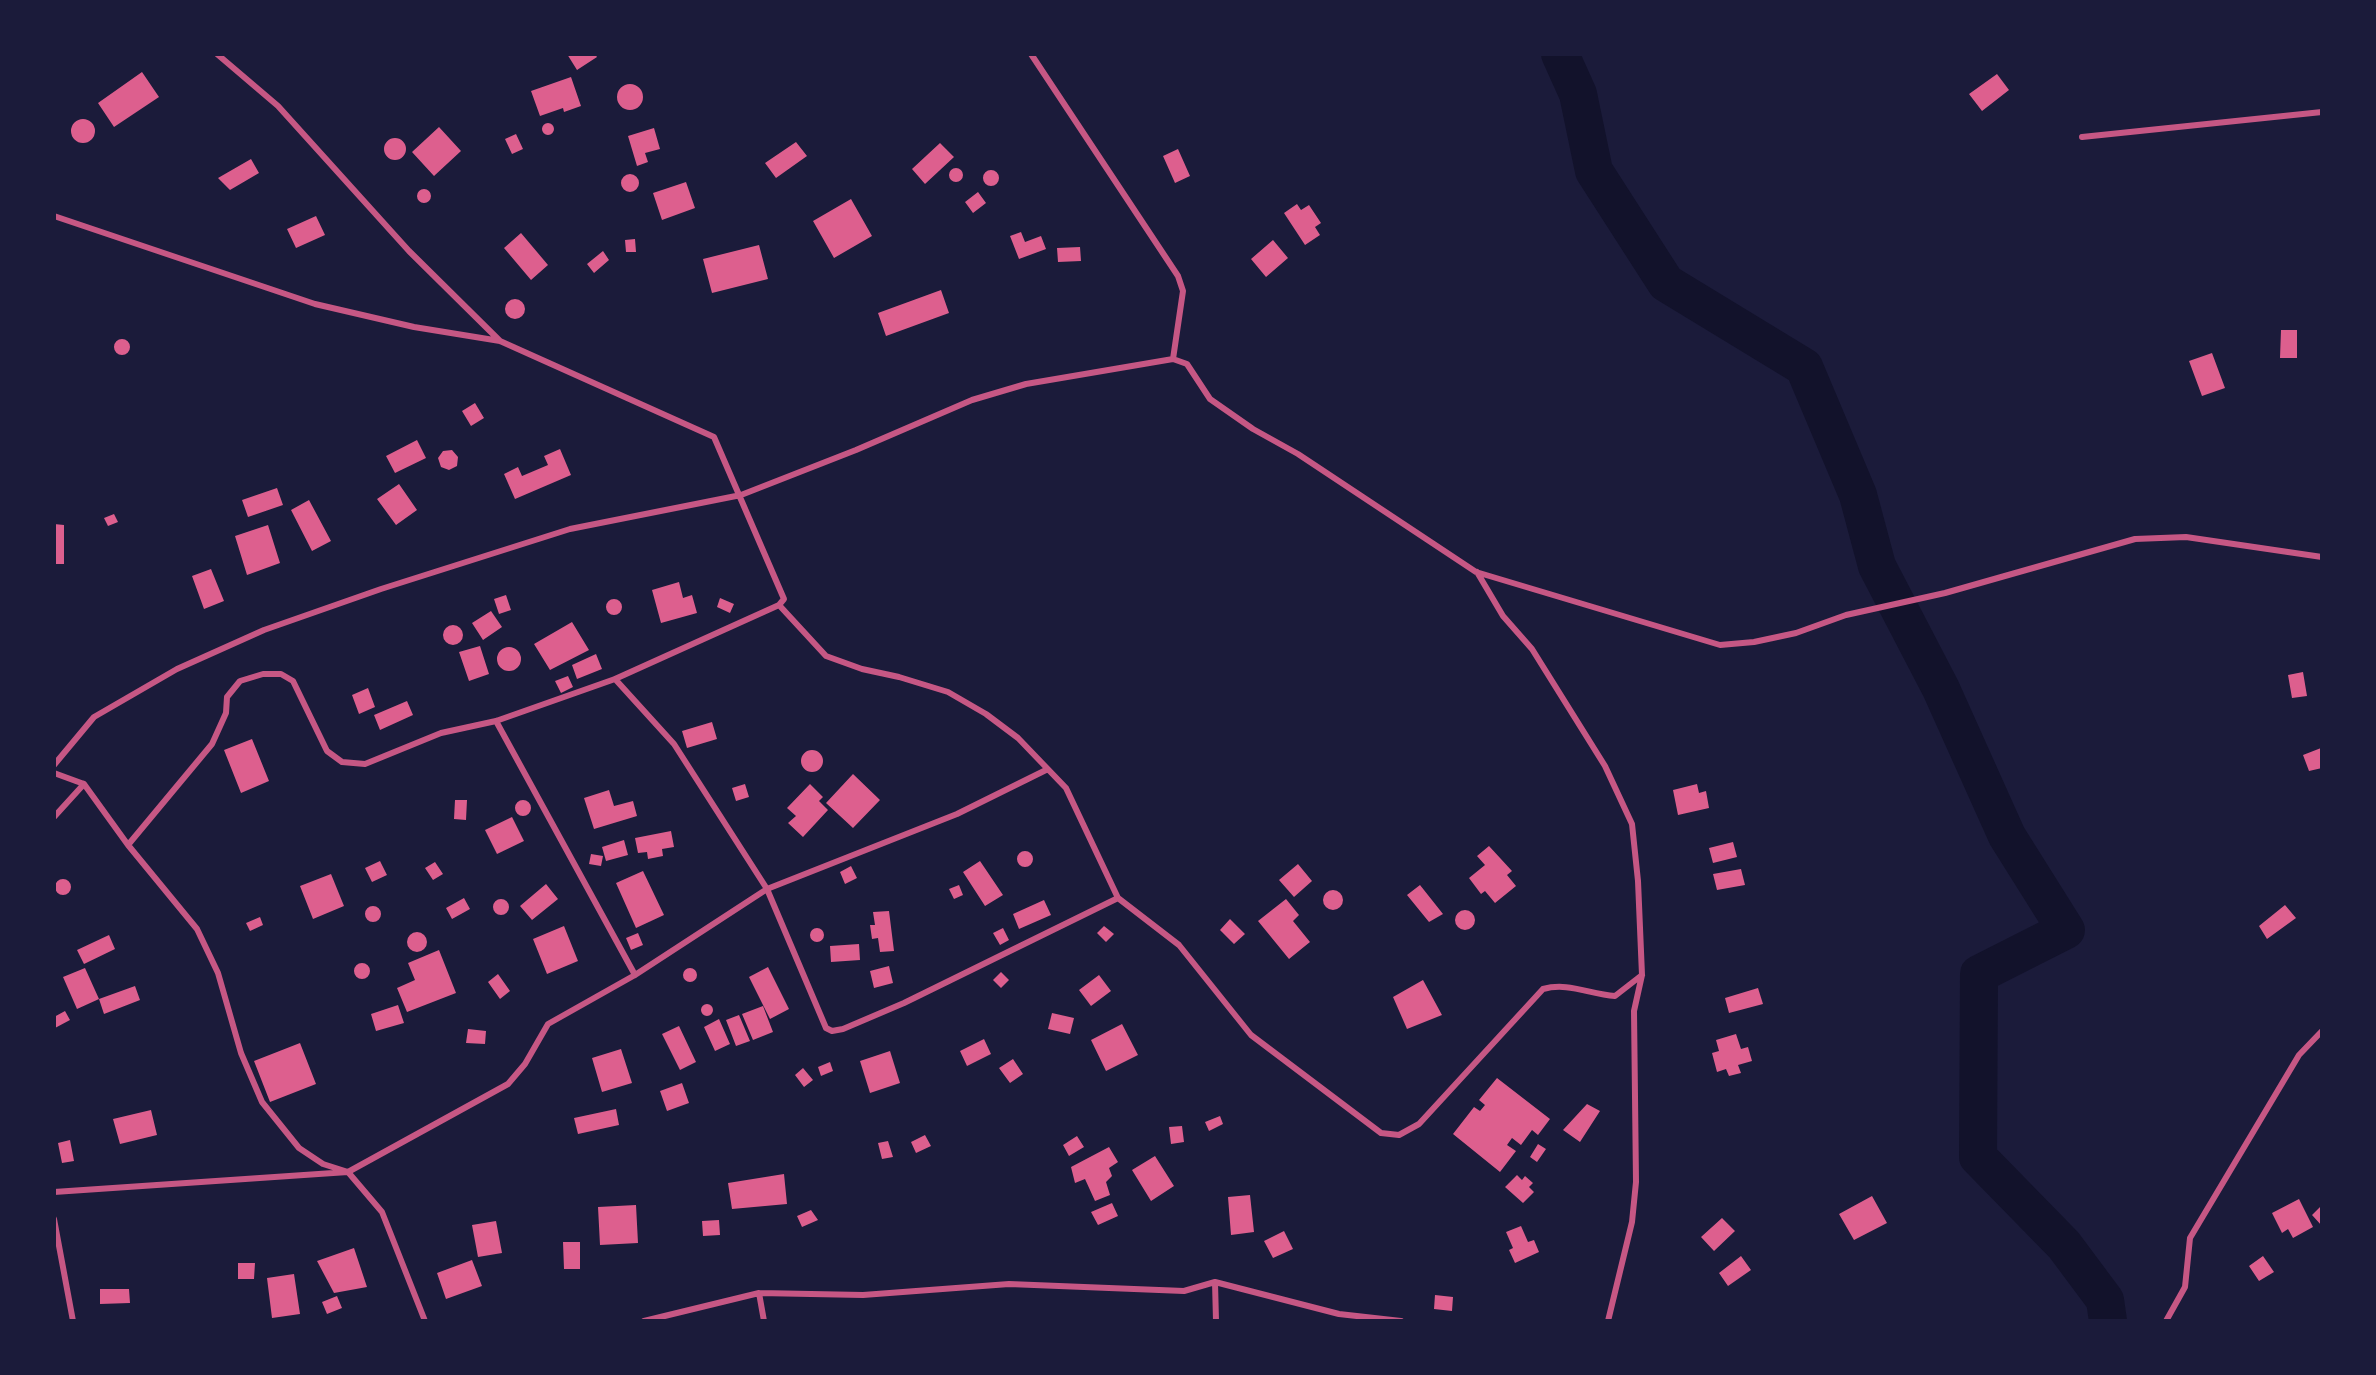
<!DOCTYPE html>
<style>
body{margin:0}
#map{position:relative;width:2376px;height:1375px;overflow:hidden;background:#1b1b3a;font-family:"DejaVu Sans",sans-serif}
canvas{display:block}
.frame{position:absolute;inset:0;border:56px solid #1b1b3a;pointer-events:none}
</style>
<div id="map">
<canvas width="2376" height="1375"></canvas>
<div class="frame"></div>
</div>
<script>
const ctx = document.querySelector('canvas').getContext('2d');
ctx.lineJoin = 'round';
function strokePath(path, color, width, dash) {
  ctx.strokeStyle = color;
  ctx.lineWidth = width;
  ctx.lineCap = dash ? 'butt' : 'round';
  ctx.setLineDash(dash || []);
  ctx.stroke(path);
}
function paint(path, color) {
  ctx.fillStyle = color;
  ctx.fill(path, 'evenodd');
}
strokePath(new Path2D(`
 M1560,54L1578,94L1594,171L1666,283L1804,367L1858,495L1877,566L1941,689L2007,836L2066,930L1979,974L1978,1157L2064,1245L2105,1300L2108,1321`), '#12122b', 38);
paint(new Path2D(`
 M567,54H595L597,57L577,70Z
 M142,72L159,97L114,127L98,103Z
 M1997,74L2009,90L1982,111L1969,94Z
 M571,77L581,106L564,112L563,108L540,116L531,91Z
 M617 97a13 13 0 1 1 26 0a13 13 0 1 1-26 0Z
 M71 131a12 12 0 1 1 24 0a12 12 0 1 1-24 0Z
 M542 129a6 6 0 1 1 12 0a6 6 0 1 1-12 0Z
 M439,127L461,151L434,176L412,152Z
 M654,128L660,149L645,153L648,162L637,166L628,136Z
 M516,134L523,149L512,154L505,139Z
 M384 149a11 11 0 1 1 22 0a11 11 0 1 1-22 0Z
 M796,142L807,156L776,178L765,163Z
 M940,143L954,157L925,184L912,169Z
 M1178,149L1190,176L1175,183L1163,156Z
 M251,159L259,173L230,190L218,178Z
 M949 175a7 7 0 1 1 14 0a7 7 0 1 1-14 0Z
 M983 178a8 8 0 1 1 16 0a8 8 0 1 1-16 0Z
 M621 183a9 9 0 1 1 18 0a9 9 0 1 1-18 0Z
 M686,182L695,208L662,220L653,193Z
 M417 196a7 7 0 1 1 14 0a7 7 0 1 1-14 0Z
 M978,192L986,203L973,213L965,202Z
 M851,199L872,236L834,258L813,221Z
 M1297,204L1301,210L1309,205L1321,223L1315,227L1320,235L1305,245L1284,213Z
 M316,216L325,235L296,248L287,229Z
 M1021,232L1025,242L1041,236L1046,249L1019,259L1010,236Z
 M521,233L548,265L531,280L504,248Z
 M635,239L636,252H626L625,240Z
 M1273,240L1288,258L1266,277L1251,259Z
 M759,245L768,279L712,293L703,259Z
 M1080,247L1081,261L1058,262L1057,248Z
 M603,251L609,260L594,273L587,264Z
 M941,290L949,313L886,336L878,313Z
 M505 309a10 10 0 1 1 20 0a10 10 0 1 1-20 0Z
 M2281,330H2297V358H2280Z
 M114 347a8 8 0 1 1 16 0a8 8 0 1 1-16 0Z
 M2212,353L2225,388L2202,396L2189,361Z
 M475,403L484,418L471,426L462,411Z
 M417,440L426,458L395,473L386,456Z
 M560,449L571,475L515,499L504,474L518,467L522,476L548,465L544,456Z
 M452,450L458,457L457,466L449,470L441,467L438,458L443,451Z
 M399,484L417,510L396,525L377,499Z
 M277,488L283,505L248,517L242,500Z
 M309,500L331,541L312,551L291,510Z
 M114,514L118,522L108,526L104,518Z
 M54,524L64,525V564H54Z
 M268,525L280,563L247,575L235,536Z
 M211,569L224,601L204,609L192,576Z
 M679,582L683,598L692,595L697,613L661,623L652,590Z
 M506,595L511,610L499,614L494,599Z
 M720,598L734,604L730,613L717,607Z
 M606 607a8 8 0 1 1 16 0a8 8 0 1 1-16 0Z
 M491,611L502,627L483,640L472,623Z
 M572,622L589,650L550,670L534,644Z
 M443 635a10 10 0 1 1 20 0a10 10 0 1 1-20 0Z
 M480,646L489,674L469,681L459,652Z
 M497 659a12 12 0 1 1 24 0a12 12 0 1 1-24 0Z
 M596,654L602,669L577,679L572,665Z
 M2303,672L2307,696L2292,698L2288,675Z
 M568,676L573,687L561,693L555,681Z
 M368,688L375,707L359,714L352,695Z
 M407,701L413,715L380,730L374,715Z
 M712,722L717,739L687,748L682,731Z
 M252,739L269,781L241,793L224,750Z
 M2321,748L2322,768L2309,771L2303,755Z
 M801 761a11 11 0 1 1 22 0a11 11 0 1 1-22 0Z
 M853,774L880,800L853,828L826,803Z
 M745,784L749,797L736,801L732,788Z
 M810,784L823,797L819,801L828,810L803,837L788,823L796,816L787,808Z
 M1697,784L1699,793L1706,791L1709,808L1678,815L1673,790Z
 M609,790L614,806L633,801L637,816L594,829L584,798Z
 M515 808a8 8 0 1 1 16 0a8 8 0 1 1-16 0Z
 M455,800H467L466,820L454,819Z
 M512,817L524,841L497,854L485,830Z
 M671,831L674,847L662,849L663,856L648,859L647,852L638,853L635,838Z
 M624,840L628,855L606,861L602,847Z
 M1733,842L1737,857L1713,863L1709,848Z
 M1489,846L1512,871L1507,875L1516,886L1495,903L1485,891L1481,894L1469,878L1485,865L1477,856Z
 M1017 859a8 8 0 1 1 16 0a8 8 0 1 1-16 0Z
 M591,854L603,856L601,866L589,864Z
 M380,861L387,875L372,882L365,868Z
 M980,861L1003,895L985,906L963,872Z
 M435,862L443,874L433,880L425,868Z
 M1298,864L1312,881L1294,897L1279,880Z
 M851,866L857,878L845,884L840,872Z
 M1741,869L1745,885L1717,890L1713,874Z
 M643,871L664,915L636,928L616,883Z
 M331,874L344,906L313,919L300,886Z
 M55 887a8 8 0 1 1 16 0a8 8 0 1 1-16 0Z
 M546,884L558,899L532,920L520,906Z
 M959,885L963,895L954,899L949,889Z
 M1420,885L1443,914L1429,922L1407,895Z
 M1323 900a10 10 0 1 1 20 0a10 10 0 1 1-20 0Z
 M464,898L470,909L452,919L446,908Z
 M493 907a8 8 0 1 1 16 0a8 8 0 1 1-16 0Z
 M1286,899L1299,915L1293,921L1310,942L1289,959L1258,921Z
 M1044,900L1051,915L1019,929L1013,914Z
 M2285,905L2296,918L2267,939L2259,926Z
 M365 914a8 8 0 1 1 16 0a8 8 0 1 1-16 0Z
 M1455 920a10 10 0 1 1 20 0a10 10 0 1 1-20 0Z
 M889,911L894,951L880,952L878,938L872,939L870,925H875L873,912Z
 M260,917L263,925L250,931L246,923Z
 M1230,919L1245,934L1234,944L1220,930Z
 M564,926L578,961L547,974L533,939Z
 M1104,926L1114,934L1106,942L1097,933Z
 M1003,928L1009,940L1000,945L993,933Z
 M810 935a7 7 0 1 1 14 0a7 7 0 1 1-14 0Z
 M407 942a10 10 0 1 1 20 0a10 10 0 1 1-20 0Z
 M638,933L643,945L631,950L626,938Z
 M109,935L115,949L84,964L77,950Z
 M859,944L860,960L831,962L830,946Z
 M439,950L456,993L407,1012L397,988L415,980L408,963Z
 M354 971a8 8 0 1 1 16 0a8 8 0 1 1-16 0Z
 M889,966L893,983L874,988L870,971Z
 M768,967L789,1009L770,1019L749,977Z
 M85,968L99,999L135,986L140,1000L104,1014L99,999L77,1009L63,977Z
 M683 975a7 7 0 1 1 14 0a7 7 0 1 1-14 0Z
 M1001,972L1009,980L1001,988L993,980Z
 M498,974L510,991L500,999L488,982Z
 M1099,975L1111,991L1091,1006L1079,990Z
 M1423,980L1442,1015L1407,1029L1393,997Z
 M1758,988L1763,1004L1729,1013L1725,998Z
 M701 1010a6 6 0 1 1 12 0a6 6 0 1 1-12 0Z
 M398,1005L404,1023L376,1031L371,1014Z
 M763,1006L773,1032L753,1040L742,1014Z
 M65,1011L70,1020L55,1028L54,1017Z
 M1052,1013L1074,1018L1070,1034L1048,1029Z
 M739,1015L750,1041L736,1046L726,1020Z
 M719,1019L730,1044L715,1051L704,1027Z
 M1122,1024L1138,1055L1106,1071L1091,1040Z
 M679,1026L696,1062L680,1070L662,1034Z
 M468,1029L486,1031L485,1044L466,1043Z
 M1736,1034L1741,1049L1748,1047L1752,1061L1738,1065L1741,1073L1729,1076L1726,1069L1717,1072L1712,1053L1719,1051L1716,1040Z
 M984,1039L991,1054L967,1066L960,1051Z
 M300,1043L316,1084L270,1102L254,1061Z
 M621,1049L632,1083L602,1092L592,1058Z
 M890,1051L900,1083L870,1093L860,1061Z
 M1013,1059L1023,1074L1010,1083L999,1068Z
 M830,1062L833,1071L821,1076L818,1067Z
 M803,1068L813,1080L804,1087L795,1075Z
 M1497,1078L1550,1119L1538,1135L1532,1130L1521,1145L1512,1138L1507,1145L1516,1151L1500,1172L1453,1134L1474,1107L1480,1111L1485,1105L1479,1100Z
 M682,1083L689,1103L667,1111L660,1091Z
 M1587,1104L1600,1111L1580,1142L1563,1130Z
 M616,1109L619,1125L578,1134L574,1118Z
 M151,1110L157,1135L120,1144L113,1119Z
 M1220,1116L1223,1124L1209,1131L1205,1122Z
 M1182,1126L1184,1142L1171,1144L1169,1127Z
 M925,1135L931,1146L916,1153L911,1142Z
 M1077,1136L1084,1147L1069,1156L1063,1145Z
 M70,1140L74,1161L62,1163L58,1143Z
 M888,1141L893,1157L882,1159L878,1143Z
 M1538,1144L1546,1149L1537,1162L1530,1157Z
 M1109,1147L1118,1162L1109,1168L1112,1176L1106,1182L1110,1195L1095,1201L1085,1179L1075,1183L1071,1167Z
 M1155,1156L1174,1186L1151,1201L1132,1170Z
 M784,1174L787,1204L732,1209L728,1183Z
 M1517,1175L1522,1180L1525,1176L1533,1183L1529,1187L1534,1192L1523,1203L1505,1187Z
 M1250,1195L1254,1232L1231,1235L1228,1197Z
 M1872,1196L1887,1223L1854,1240L1839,1214Z
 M2299,1199L2313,1227L2293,1238L2288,1229L2282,1233L2272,1213Z
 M1112,1203L1118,1216L1098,1225L1091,1212Z
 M636,1205L638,1243L600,1245L598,1207Z
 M2322,1205V1226L2312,1215Z
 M811,1210L818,1220L802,1227L797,1216Z
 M1722,1218L1735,1231L1714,1251L1701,1237Z
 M719,1220L720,1235L703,1236L702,1221Z
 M496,1221L502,1253L478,1257L472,1225Z
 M1521,1226L1528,1242L1534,1240L1539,1252L1515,1263L1509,1250L1513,1248L1506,1232Z
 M1284,1231L1293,1249L1273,1258L1264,1241Z
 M563,1242H580V1269H564Z
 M354,1248L367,1287L334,1293L317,1261Z
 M1741,1256L1751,1270L1728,1286L1719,1273Z
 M2263,1256L2274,1272L2259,1281L2249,1266Z
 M472,1260L482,1286L446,1299L437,1273Z
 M238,1263H255L254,1279H238Z
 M294,1274L300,1314L272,1318L267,1278Z
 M100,1289H129L130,1303L100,1304Z
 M1435,1295L1453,1297L1452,1311L1434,1309Z
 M337,1296L342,1308L327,1314L322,1302Z`), '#dd5f8e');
strokePath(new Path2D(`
 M217,54L278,106L409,251L500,341
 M1031,54L1178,276L1183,291L1173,359
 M2082,137L2322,112
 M54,216L315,304L414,327L500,341L714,437L784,599L779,605L826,656L862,669L899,677L948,692L986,714L1018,738L1066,788L1118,898L1179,945L1251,1035L1381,1133L1399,1135L1419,1124L1543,989C1568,982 1589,994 1615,996L1642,975
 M1477,572L1503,616L1532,649L1605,766L1632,824L1638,881L1642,975L1634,1011L1636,1182L1632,1222L1608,1321
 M615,679L674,744L767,889L826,1028L832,1031L843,1029L904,1003L1118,898
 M496,721L635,975
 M54,765L94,717L177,669L264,630L381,589L570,529L741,495L856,450L972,400L1026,384L1173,359L1187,364L1210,399L1253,429L1298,454L1476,572L1720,645L1754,642L1796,633L1846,615L1945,593L2135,539L2186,537L2322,557
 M54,773L84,784L128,845L197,929L218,973L241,1053L262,1102L299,1148L323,1164L348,1172L508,1084L525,1064L548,1024L635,975L767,889L957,814L1046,770
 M54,817L84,784
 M128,845L212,744L226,713L227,697L240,681L263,674H281L293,681L327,751L342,762L365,764L441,733L496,721L615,679L779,605
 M54,1192L348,1172L382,1212L425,1321
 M54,1219L73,1321
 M1215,1282L1216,1321
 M759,1293L764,1321
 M644,1321L759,1293L863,1295L1009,1284L1184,1291L1215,1282L1339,1314L1401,1321
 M2166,1321L2185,1287L2190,1238L2299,1055L2322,1031`), '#c65784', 6);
</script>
